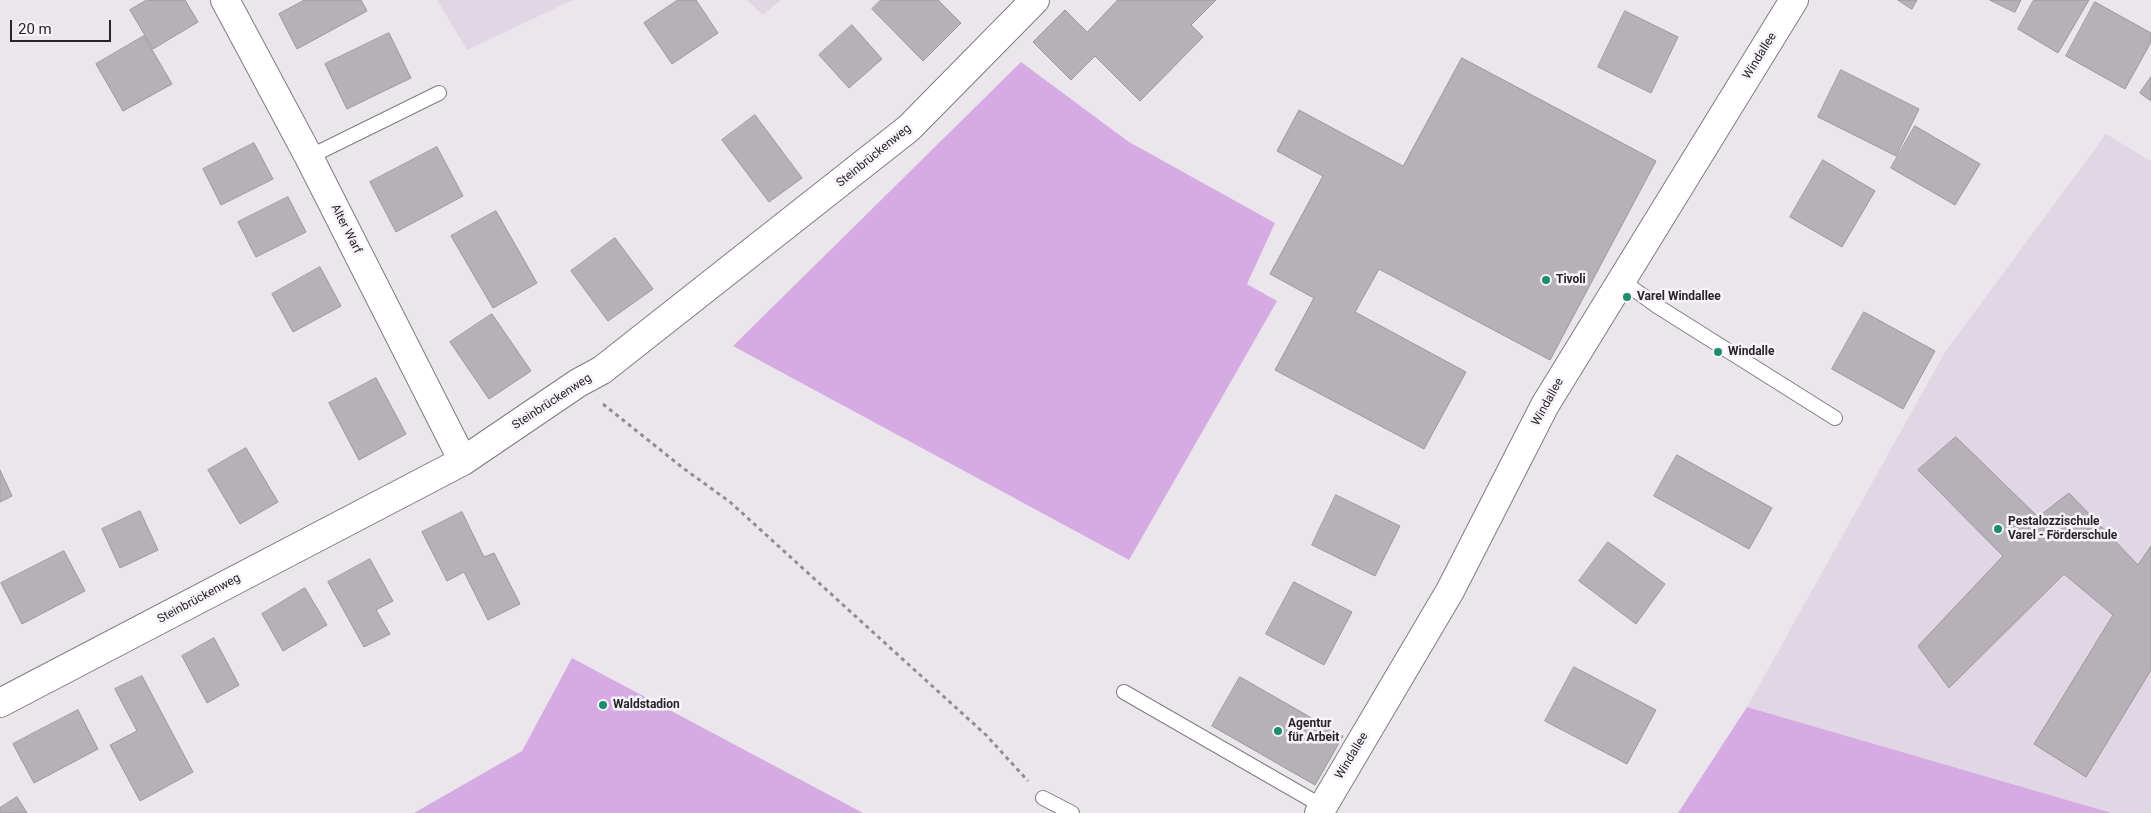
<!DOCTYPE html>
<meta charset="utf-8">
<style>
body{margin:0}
#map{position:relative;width:2151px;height:813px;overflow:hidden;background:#ebe6ec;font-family:Roboto,sans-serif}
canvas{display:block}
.scale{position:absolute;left:10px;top:20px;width:101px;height:22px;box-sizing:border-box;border:2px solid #272528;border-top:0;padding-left:6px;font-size:15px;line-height:18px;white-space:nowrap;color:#272528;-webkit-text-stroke:4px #f8f3fa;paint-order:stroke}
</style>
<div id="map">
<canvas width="2151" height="813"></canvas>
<div class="scale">20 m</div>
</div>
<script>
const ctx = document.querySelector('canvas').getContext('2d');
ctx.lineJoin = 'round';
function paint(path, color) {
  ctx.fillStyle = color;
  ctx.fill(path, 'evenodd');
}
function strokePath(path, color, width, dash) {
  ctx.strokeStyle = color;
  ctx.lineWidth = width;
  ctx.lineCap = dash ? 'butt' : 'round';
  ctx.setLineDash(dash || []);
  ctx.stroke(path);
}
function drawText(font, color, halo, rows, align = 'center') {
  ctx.font = font + ' Roboto,sans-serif';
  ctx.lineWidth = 5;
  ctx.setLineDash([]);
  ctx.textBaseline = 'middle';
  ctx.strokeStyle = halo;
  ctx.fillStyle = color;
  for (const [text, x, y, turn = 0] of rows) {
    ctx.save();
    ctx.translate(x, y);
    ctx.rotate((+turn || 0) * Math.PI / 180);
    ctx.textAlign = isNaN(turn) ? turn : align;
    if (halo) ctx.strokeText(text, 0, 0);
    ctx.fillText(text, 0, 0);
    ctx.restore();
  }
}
paint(new Path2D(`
 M437,0H573L467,50Z
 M747,0H781L763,15Z
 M2106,134L2151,161V813H2112L1747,707L1945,352Z`), '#e1d7e4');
paint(new Path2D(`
 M1021,62L1129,142L1275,223L1247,284L1277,301L1129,560L733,346Z
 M572,658L863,813H414L522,751Z
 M1747,707L2112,813H1678Z`), '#d6abe3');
const building = new Path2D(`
 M147,0H185L198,22L153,49L130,10Z
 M305,0H361L367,11L297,49L279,14Z
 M678,0H696L718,33L672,64L644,23Z
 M881,0H938L961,23L923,61L872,9Z
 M1118,0H1216L1191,25L1203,37L1140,101L1095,56L1071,80L1033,42L1065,10L1087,32Z
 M1898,0H1917L1912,9Z
 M1990,0H2021L2015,12Z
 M2034,0H2089L2058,53L2018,29Z
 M2095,2L2151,33V42L2125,89L2066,56Z
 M1625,11L1678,37L1651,93L1598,67Z
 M852,25L882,59L849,88L819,55Z
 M389,33L411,78L347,109L325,64Z
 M144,36L172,84L123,111L96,64Z
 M1462,58L1656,161L1550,360L1379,269L1355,312L1466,372L1424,449L1275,370L1314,298L1270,274L1323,176L1277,151L1299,110L1403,166Z
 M1841,70L1919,109L1896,156L1818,117Z
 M2151,77V101L2140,93Z
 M755,115L802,178L769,202L722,140Z
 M1915,126L1980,164L1955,205L1891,168Z
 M254,143L273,179L221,205L203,169Z
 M437,147L463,196L396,232L370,182Z
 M1823,160L1875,191L1842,247L1790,217Z
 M288,197L306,232L256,257L238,222Z
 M496,211L537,283L493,308L451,236Z
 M615,238L653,289L608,321L571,271Z
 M320,267L341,306L293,332L272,294Z
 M1864,312L1935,351L1903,409L1832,369Z
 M492,314L531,371L489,399L450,342Z
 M376,378L406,434L359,460L329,403Z
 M1956,437L2038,517L2069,493L2138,565L2151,546V670L2086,777L2034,744L2113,615L2064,574L1949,688L1918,646L2003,556L1918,470Z
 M246,448L278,502L240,524L208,470Z
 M1677,455L1772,508L1749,549L1654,496Z
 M0,470L12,496L0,502Z
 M1336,495L1400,526L1375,576L1312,545Z
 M140,511L158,550L120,568L102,529Z
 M462,512L484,557L494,553L520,604L488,620L464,572L447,581L422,532Z
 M1608,542L1665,584L1636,624L1579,581Z
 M64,551L85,591L22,624L1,583Z
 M370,559L393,601L376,610L390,634L364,647L328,582Z
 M1294,582L1352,612L1324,665L1266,634Z
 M305,588L327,625L283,651L262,614Z
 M214,638L239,685L207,703L182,656Z
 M1574,667L1656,710L1627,764L1545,721Z
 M142,676L193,772L140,801L110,745L137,731L115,689Z
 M1240,677L1343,736L1315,785L1212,726Z
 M78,710L98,749L34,783L13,744Z
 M17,797L27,813H0V808Z`);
paint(building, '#b5b1b7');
strokePath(building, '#9b979d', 1);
const lane = new Path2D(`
 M309,157L439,93
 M1621,280L1657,306L1835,418
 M1124,692L1322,806
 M1043,798L1072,813`);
const street = new Path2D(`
 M225,0L309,157L463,461
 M0,703L463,461L578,383L602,370L909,128L1035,0
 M1319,813L1450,591L1545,405L1794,0`);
strokePath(lane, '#807b81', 16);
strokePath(street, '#807b81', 30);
strokePath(new Path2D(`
 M603,404L683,468L730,502L986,735L1028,781`), '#918d92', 3, [4, 4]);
strokePath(lane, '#fff', 14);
strokePath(street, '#fff', 28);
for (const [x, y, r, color] of [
 [1546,280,5,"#1c8d6d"],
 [1627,297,5,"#1c8d6d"],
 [1718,352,5,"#1c8d6d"],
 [1998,529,5,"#1c8d6d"],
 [603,705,5,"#1c8d6d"],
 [1278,731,5,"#1c8d6d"]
]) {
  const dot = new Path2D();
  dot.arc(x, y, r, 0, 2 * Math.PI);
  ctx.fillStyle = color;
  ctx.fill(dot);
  strokePath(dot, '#f8f3fa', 2);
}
drawText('12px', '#272528', '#f8f3fa', [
 ["Windallee",1760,56,-58],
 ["Steinbrückenweg",874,156,-39],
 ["Alter Warf",346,229,63],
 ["Steinbrückenweg",552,402,-33],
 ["Windallee",1548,402,-61],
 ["Steinbrückenweg",199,599,-28],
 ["Windallee",1352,756,-59]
]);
drawText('bold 12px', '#272528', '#f8f3fa', [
 ["Tivoli",1556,280],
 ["Varel Windallee",1637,297],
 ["Windalle",1728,352],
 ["Pestalozzischule",2008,522],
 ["Varel - Förderschule",2008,536],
 ["Waldstadion",613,705],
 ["Agentur",1288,724],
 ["für Arbeit",1288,738]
], 'left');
</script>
